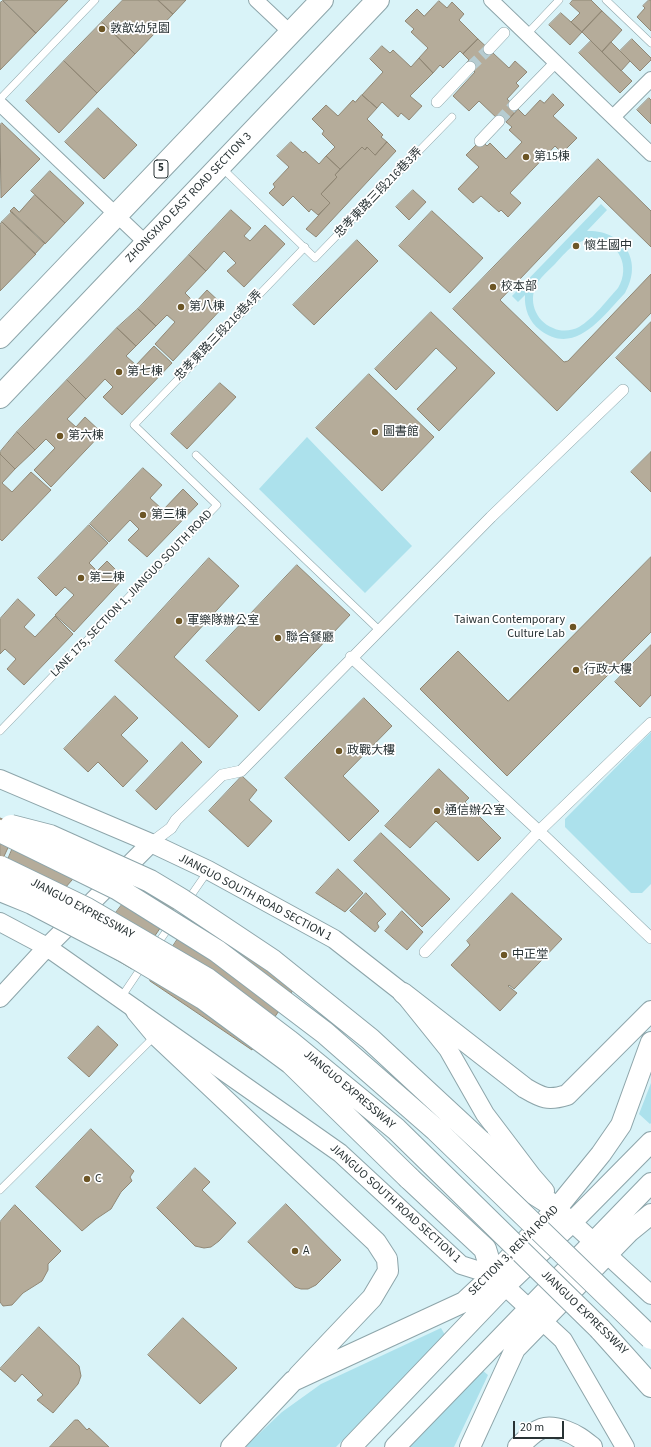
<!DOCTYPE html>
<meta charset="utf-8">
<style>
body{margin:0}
#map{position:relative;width:651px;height:1447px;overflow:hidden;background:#d9f3f8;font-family:"Source Sans 3",sans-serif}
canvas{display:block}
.scale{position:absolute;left:513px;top:1421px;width:51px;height:18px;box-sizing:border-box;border:2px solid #283234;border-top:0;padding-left:5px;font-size:12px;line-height:14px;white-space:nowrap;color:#283234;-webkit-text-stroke:3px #fff;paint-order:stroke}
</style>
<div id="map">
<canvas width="651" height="1447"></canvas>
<div class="scale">20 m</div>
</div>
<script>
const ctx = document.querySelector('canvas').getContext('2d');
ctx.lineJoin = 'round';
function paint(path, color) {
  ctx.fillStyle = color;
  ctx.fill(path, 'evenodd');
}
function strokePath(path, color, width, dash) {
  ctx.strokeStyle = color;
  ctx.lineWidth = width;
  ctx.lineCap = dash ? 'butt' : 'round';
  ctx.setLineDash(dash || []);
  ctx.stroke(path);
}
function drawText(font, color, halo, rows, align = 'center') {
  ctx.font = font + ' "Source Sans 3","Noto Sans TC",sans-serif';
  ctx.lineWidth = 3.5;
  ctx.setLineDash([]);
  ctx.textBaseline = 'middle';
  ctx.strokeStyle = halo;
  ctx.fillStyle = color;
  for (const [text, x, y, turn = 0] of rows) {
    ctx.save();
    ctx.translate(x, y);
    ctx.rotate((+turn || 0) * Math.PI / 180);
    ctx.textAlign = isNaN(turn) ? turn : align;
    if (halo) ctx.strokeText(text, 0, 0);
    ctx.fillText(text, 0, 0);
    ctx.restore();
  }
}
paint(new Path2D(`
 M601,204L607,210L587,231C623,230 644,260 625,293C603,316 575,357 540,330C529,322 524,308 525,295L518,302L512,296ZM594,239C619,241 631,267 618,288C608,299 593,319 579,327C572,331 561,332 553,328C535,321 527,299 538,282C542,276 549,270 555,264C566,252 576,239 594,239Z
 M307,437L412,546L365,593L259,489Z
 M651,732V884L642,893H631L565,827V819Z
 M651,1083V1123L650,1124L639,1114Z
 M441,1328L445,1335L336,1447H245L282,1412L321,1384Z
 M482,1370L488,1375L454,1447H407Z`), '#ace1ec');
const building = new Path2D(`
 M3,0H68L36,33Z
 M123,0H158L173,14L135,54L102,22Z
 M158,0H186L173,14Z
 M573,0H591L602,11L582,32L571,22L580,13L570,4Z
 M649,0H651V31L637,17L645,8L643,6Z
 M3,1L36,33L0,70V3Z
 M439,1L447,8L452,2L464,14L459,20L478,39L463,54L460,51L443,68L440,65L433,73L419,58L428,48L411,32L414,29L405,21L417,9L424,16Z
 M602,11L622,30L602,52L582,32Z
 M561,13L582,32L570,45L549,25Z
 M102,22L135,54L97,93L64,61Z
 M478,39L509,68L515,61L527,72L516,83L519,86L507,99L518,109L506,122L503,119L500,121L479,101L469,111L453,96L475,72L466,63L469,60L463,54Z
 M632,39L651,58V60L640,71L620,51Z
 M591,41L632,81L620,93L579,53Z
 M611,42L630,61L621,71L602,52Z
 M382,46L390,53L393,50L411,67L419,58L433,73L410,96L422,106L409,120L401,113L398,117L382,102L377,108L362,95L383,72L370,59Z
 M64,61L97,93L59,133L26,101Z
 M553,94L564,105L553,116L577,138L562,153L555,146L510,193L521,203L508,217L501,210L499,212L481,196L473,203L458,189L479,167L466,155L481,140L487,146L490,143L506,159L522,142L509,130L512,127L506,122L518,109L525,116L540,100L544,103Z
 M362,95L377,108L367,119L383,135L381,137L387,142L375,155L367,147L365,150L362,147L340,169L326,156L335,147L322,134L324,131L312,119L326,105L338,116L353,100L355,102Z
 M649,98L651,100V124L637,110Z
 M98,108L137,145L104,179L65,142Z
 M2,123L40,159L1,198L0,125Z
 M291,142L303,153L305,151L319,164L326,156L340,169L335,175L337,177L321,194L330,203L318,215L311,209L309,212L293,196L283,206L269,193L275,187L273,184L289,167L277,156Z
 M387,142L396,151L316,237L306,229L330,203L321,194L337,177L335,175L362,147L365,150L367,147L375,155Z
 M598,159L651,211V247L599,196L500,300L564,362L568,361L651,274V313L557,411L453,309Z
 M50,171L84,203L65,223L31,191Z
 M413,190L426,202L409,220L396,207Z
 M35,195L65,223L45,244L10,211L14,207L19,212Z
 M231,210L251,228L244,236L250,241L265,225L285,244L244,287L227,271L236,263L224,251L206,271L189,255Z
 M432,211L483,258L450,293L399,246Z
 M12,212L45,243L35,254L2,222Z
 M2,222L36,254L0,291V225Z
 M357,240L378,261L314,325L293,305Z
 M189,255L206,271L185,293L195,303L207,290L224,306L173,361L155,344L175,322L167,315L156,326L138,309Z
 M138,309L156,326L136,346L117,328Z
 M431,312L495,373L439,431L417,409L457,368L436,348L396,390L375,369Z
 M651,322V392L616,358Z
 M117,328L136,346L126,356L136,365L154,346L172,363L122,415L103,397L113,387L105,379L86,399L67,380Z
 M369,374L434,437L382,491L316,428Z
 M67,380L86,399L67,419L76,427L85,417L102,433L51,487L34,470L55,448L46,439L35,450L17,432Z
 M220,383L236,397L187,449L171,434Z
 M17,432L35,450L15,469L0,454V452Z
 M651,452V492L631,472Z
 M0,454L15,469L2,483L12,492L31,472L51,490L2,541L0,539Z
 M143,468L162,485L150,498L163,510L183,489L198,504L147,557L128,540L139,529L130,520L109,542L90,524Z
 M89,525L108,543L89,563L97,571L107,561L124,578L74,632L55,615L74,595L65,587L56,596L38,578Z
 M651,557V632L507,776L420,689L458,651L508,701Z
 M209,558L239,586L174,657L238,716L209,748L115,661Z
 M297,565L350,615L259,711L206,661Z
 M18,599L35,615L24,627L35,637L55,616L73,634L24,685L7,669L16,659L5,649L0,654V619Z
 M651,645V695L640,707L615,682Z
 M115,696L138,718L121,735L148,761L123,787L98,762L88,772L64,749Z
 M364,698L392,726L343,776L379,811L349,841L285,778Z
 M182,742L202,762L156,810L136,791Z
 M439,769L469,798L465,802L501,838L478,861L436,821L410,848L385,826Z
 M242,776L257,790L249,800L272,821L248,847L209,811Z
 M0,818L18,826L0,865Z
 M19,833L86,864L51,904L0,882V878Z
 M381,833L450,899L422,927L354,861Z
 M338,869L363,893L345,912L316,893Z
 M138,884L174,908L132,969L91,945Z
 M366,893L386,914L377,923L379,927L375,932L350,911Z
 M512,893L562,939L514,989L509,985L508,986L517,993L500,1011L451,965L470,945L467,941Z
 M402,911L423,932L407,950L385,931Z
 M193,916L296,986L252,1050L150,981Z
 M98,1026L118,1045L89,1077L68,1058Z
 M91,1129L134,1171L130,1177L132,1181L121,1192L111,1209L96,1219L82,1231L36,1187Z
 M195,1168L210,1182L202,1190L236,1223L219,1241L211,1247L204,1248L195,1246L157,1208Z
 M286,1204L341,1260L316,1285L308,1289H301L295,1287L248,1242Z
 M15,1205L61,1251L48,1264V1270L42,1281L23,1293L12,1305L3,1306L0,1302V1222Z
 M183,1318L237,1368L200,1404L148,1355Z
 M39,1327L79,1366L81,1376L78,1384L53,1413L37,1400L43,1395L22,1374L15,1382L0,1369Z
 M75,1420H78L87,1430L89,1428L109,1447H50Z`);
paint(building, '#b5ac9a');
strokePath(building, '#908775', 1);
strokePath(new Path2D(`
 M470,67L489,49
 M499,121L514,105`), '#b6ccd1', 11, [11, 5.5]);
const service = new Path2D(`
 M606,0L651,43
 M527,34L559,0
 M0,99L95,0
 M221,167L315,258L452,117
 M196,455L379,630
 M0,731L217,505L134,425L305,247
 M156,946L208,871
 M120,999L143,965
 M0,1190L155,1036`);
const pedestrian = new Path2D(`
 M489,49L504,33
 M437,102L470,67
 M514,105L556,62
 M480,141L499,121
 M351,657L539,831L651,938
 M151,843L171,828L176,820L222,775L241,771L491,517L623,390
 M425,952L539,831L651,723`);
const minor = new Path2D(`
 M256,0L291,33
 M491,0L651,154
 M0,104L146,243
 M613,117L651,79`);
const tertiary = new Path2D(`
 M0,779L151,843L208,870L334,939L403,993L448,1049L485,1114L532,1176L545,1191
 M0,922L47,947L340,1153L461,1265L493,1275L563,1340L625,1447
 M0,998L47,947L151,843
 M562,1213L651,1295`);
const secondary = new Path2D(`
 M403,993L525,1088C542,1098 548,1101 567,1095L651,1011
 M136,1011L156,1035L376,1242L387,1259L388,1271L372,1298L298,1376
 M231,1447L293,1381L464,1302L493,1275L557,1208L601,1154L621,1125L651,1042
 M351,1447L505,1286L572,1222L651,1142
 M395,1447L651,1183
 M470,1447L515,1349L629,1232L651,1214
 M518,1447C536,1431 541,1422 566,1431C577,1435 583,1440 592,1447`);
const primary = new Path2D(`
 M0,337L322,0
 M0,397L378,0`);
const trunk = new Path2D(`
 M480,1141L535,1194L557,1208
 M409,1178L485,1249L493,1275
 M600,1329L651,1386`);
strokePath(service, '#8da5aa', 8);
strokePath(pedestrian, '#8da5aa', 12);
strokePath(minor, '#8da5aa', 16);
strokePath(tertiary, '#8da5aa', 20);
strokePath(secondary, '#8da5aa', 22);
strokePath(primary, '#8da5aa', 24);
strokePath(trunk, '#8da5aa', 24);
strokePath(service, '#fff', 7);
strokePath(pedestrian, '#fff', 11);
strokePath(minor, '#fff', 14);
strokePath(tertiary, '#fff', 18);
strokePath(secondary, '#fff', 20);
strokePath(primary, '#fff', 22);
strokePath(trunk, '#fff', 22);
const trunkBridge = new Path2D(`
 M11,826L50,836L150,881L180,899L273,961L370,1039L480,1141
 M0,831L118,889L217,951L325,1033L436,1130L651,1338
 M0,867L87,909L207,979L290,1042L396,1129L600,1329
 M0,890L32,903L126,952L203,998L291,1063L409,1178`);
strokePath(trunkBridge, '#8da5aa', 24, []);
strokePath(trunkBridge, '#fff', 22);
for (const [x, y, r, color] of [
 [102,29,4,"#6c5525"],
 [526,157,4,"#6c5525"],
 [576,246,4,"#6c5525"],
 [493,287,4,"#6c5525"],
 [181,307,4,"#6c5525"],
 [119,372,4,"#6c5525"],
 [375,432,4,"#6c5525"],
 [60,436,4,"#6c5525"],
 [143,515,4,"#6c5525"],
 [81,578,4,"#6c5525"],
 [179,621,4,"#6c5525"],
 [573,627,4,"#6c5525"],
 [278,638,4,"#6c5525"],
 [576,670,4,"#6c5525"],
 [339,751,4,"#6c5525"],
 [437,811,4,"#6c5525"],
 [504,955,4,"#6c5525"],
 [87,1179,4,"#6c5525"],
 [295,1251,4,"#6c5525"]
]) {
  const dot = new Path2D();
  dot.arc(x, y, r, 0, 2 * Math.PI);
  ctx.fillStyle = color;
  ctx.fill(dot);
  strokePath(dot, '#fff', 1.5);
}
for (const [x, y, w] of [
 [161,169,14]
]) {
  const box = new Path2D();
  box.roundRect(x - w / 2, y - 9, w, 18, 3);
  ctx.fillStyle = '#fff';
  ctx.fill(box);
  strokePath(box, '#283234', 1);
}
drawText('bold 11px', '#283234', null, [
 ["5",161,169]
]);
drawText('12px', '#283234', '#fff', [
 ["敦歆幼兒園",110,29],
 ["第15棟",534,157],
 ["懷生國中",584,246],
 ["校本部",501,287],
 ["第八棟",189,307],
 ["第七棟",127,372],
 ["圖書館",383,432],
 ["第六棟",68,436],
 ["第三棟",151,515],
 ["第二棟",89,578],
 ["Taiwan Contemporary",565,620,"right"],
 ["Culture Lab",565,634,"right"],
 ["軍樂隊辦公室",187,621],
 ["聯合餐廳",286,638],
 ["行政大樓",584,670],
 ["政戰大樓",347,751],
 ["通信辦公室",445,811],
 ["中正堂",512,955],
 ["C",95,1179],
 ["A",303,1251]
], 'left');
drawText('12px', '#283234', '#fff', [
 ["忠孝東路三段216巷3弄",379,193,-46],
 ["ZHONGXIAO EAST ROAD SECTION 3",189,198,-46],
 ["忠孝東路三段216巷4弄",219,336,-46],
 ["LANE 175, SECTION 1, JIANGUO SOUTH ROAD",132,594,-46],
 ["JIANGUO SOUTH ROAD SECTION 1",255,898,28],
 ["JIANGUO EXPRESSWAY",82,909,28],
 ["JIANGUO EXPRESSWAY",349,1090,40],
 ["JIANGUO SOUTH ROAD SECTION 1",395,1204,42],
 ["SECTION 3, REN’AI ROAD",514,1251,-45],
 ["JIANGUO EXPRESSWAY",584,1313,44]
]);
</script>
